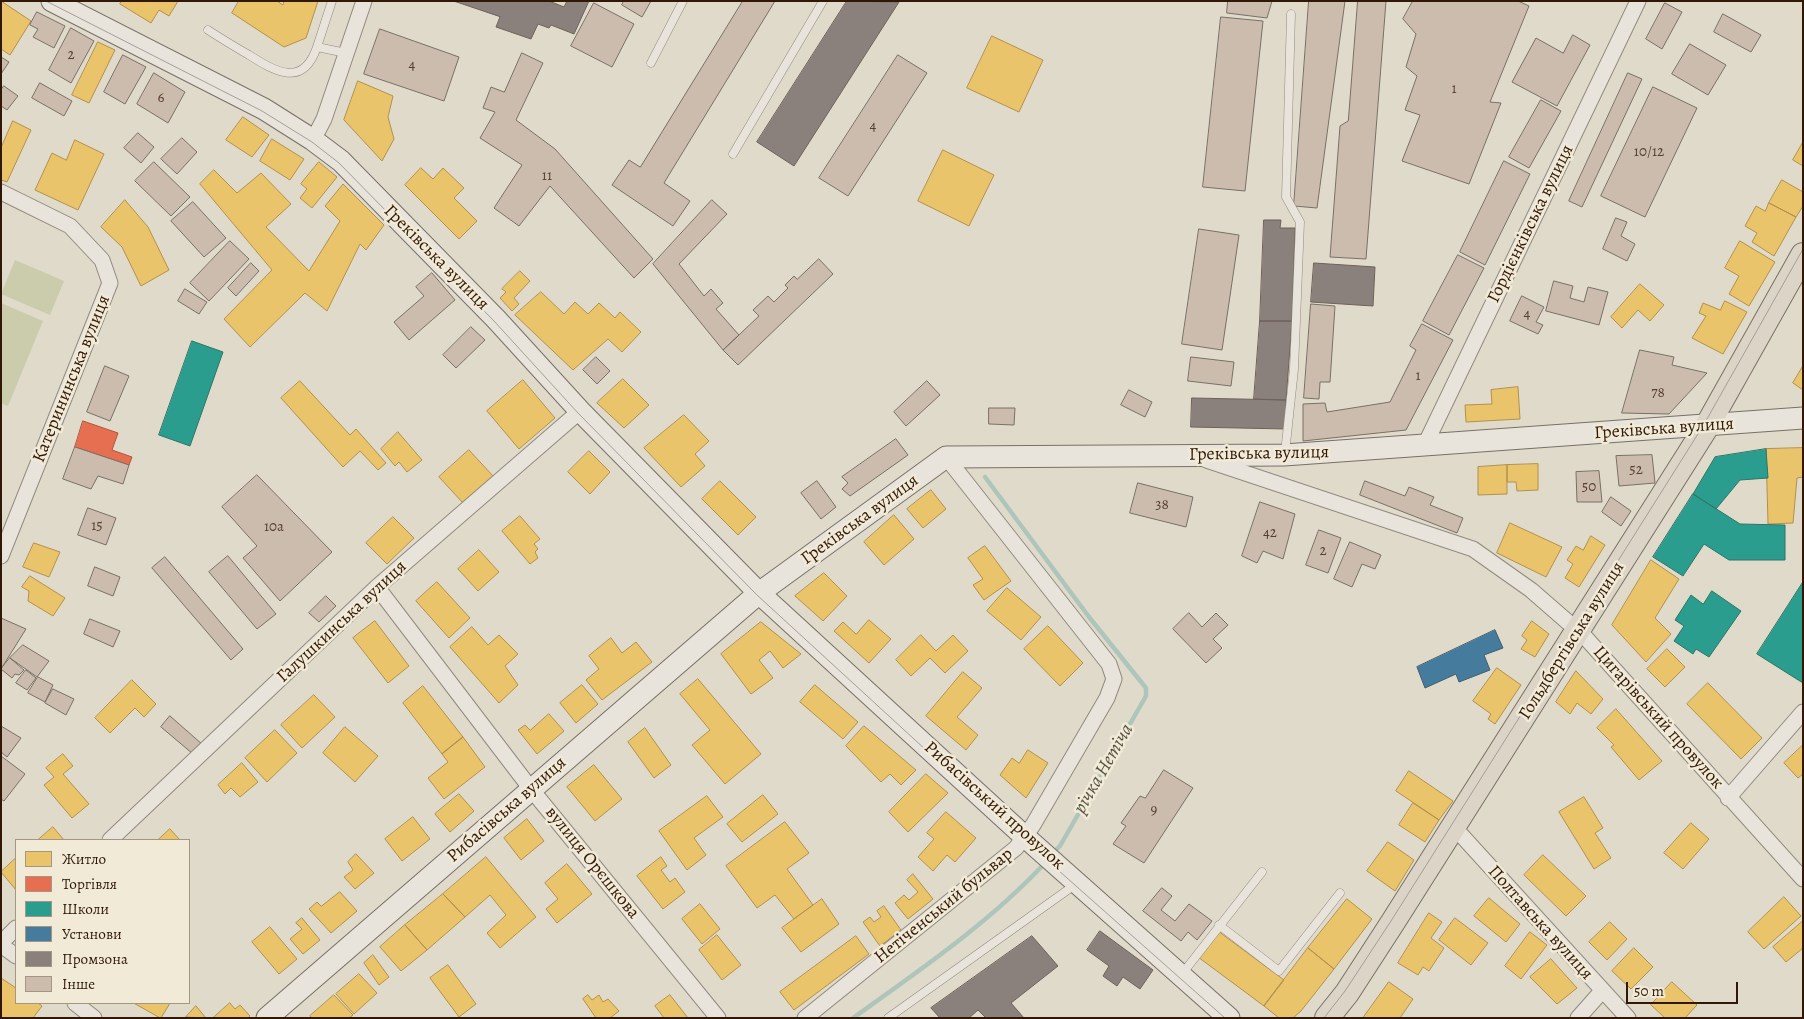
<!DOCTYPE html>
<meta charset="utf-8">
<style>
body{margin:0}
#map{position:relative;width:1804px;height:1019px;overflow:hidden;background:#e0daca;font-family:Alegreya,serif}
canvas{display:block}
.frame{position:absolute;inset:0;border:2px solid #301706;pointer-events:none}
.legend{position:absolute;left:15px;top:839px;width:175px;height:165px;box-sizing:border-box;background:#f1ead7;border:1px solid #a49683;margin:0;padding:6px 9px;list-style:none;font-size:15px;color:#301706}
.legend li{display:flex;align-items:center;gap:10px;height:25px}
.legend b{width:25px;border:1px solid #a49683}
.scale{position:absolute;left:1626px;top:982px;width:112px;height:22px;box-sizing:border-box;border:2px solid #301706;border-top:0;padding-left:6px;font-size:15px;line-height:18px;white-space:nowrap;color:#301706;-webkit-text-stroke:4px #f1ead7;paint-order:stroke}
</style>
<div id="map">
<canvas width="1804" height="1019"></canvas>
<div class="frame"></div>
<ul class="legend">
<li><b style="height:14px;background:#e9c46a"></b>Житло</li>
<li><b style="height:14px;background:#e76f51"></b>Торгівля</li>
<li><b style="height:14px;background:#2a9d8f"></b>Школи</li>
<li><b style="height:14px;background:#457b9d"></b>Установи</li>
<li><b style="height:14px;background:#8a817c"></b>Промзона</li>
<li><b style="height:14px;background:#ccbcad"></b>Інше</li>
</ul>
<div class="scale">50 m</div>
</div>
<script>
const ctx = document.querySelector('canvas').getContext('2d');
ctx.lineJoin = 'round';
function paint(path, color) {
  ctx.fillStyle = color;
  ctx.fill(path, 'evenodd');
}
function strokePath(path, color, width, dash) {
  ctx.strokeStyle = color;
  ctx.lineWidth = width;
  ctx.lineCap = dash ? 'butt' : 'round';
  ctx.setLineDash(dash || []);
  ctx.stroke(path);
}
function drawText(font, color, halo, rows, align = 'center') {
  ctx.font = font + ' Alegreya,serif';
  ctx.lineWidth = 5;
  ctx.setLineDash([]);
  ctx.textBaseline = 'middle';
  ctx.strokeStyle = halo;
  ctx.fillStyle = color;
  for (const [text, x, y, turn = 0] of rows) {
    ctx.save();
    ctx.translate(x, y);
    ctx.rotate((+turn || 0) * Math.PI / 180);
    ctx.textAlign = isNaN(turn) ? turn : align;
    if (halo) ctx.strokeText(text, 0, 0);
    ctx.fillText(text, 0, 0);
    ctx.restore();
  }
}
paint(new Path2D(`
 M15,260L64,281L50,315L1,294Z
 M1,303L43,321L8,406L1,403Z`), '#cbccab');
const homes = new Path2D(`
 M1,1L31,21L10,55L1,49Z
 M122,1H178L169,16L159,10L151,23L120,4Z
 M239,1H277L283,5L284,1H318L306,38L284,47L232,13Z
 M992,36L1043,60L1019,112L967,88Z
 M98,42L115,50L89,103L72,95Z
 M358,81L393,96L388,117L394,139L382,161L344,120Z
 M243,117L269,135L252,157L226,140Z
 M13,121L31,130L7,182L1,180V148Z
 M272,139L304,159L290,180L260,161Z
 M75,140L104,154L78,210L35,190L52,153L66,160Z
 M1803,142V166L1793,160Z
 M943,150L994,175L969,226L918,201Z
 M319,162L337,177L312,208L300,198L307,189L301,184Z
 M421,168L433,179L443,168L464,188L454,198L477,221L459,239L405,185Z
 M214,170L237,193L261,173L291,204L266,227L309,271L340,221L325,206L343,184L384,225L366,250L360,244L327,311L305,293L250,347L224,319L272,270L200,184Z
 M1782,180L1803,192V206L1796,217L1769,203Z
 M125,200L148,227L169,270L141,286L122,247L101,227Z
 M1769,203L1796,217L1774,256L1752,242L1757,233L1745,226L1756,206L1765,211Z
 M1740,241L1775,262L1749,306L1729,294L1739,276L1725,268Z
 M520,271L530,281L514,298L519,304L512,311L500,298L506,292L502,289Z
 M1640,284L1664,305L1650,321L1638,310L1622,328L1611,317Z
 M541,292L564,314L575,302L588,314L599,303L615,318L620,312L641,332L622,352L608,339L573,370L515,315Z
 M1725,301L1747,312L1723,354L1692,338L1706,316L1699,313L1703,303L1720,310Z
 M1803,366V390L1793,383Z
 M623,379L649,405L624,428L597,403Z
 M523,380L555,418L519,449L487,411Z
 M300,381L350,435L356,429L386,463L378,470L360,451L343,467L281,398Z
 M1518,387L1520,419L1466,422L1465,405L1492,404L1491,390Z
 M684,415L709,441L695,454L705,466L681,487L644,448Z
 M398,432L422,460L407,472L399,462L395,466L381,449Z
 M1803,448V477L1797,478L1793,523L1768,524L1766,449Z
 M469,450L493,476L463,503L439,477Z
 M589,451L610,472L590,494L568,472Z
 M1538,464V490L1517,491L1516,482H1507V465Z
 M1507,465V494L1478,495V467Z
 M720,481L756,517L738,535L702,499Z
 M931,490L946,509L923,528L907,509Z
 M894,515L914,539L884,565L864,542Z
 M520,516L540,539L534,544L538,549L535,552L538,558L530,564L502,531Z
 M393,517L414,538L387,564L366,543Z
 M1510,523L1562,547L1546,577L1497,553Z
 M1591,536L1605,545L1579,587L1565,578L1573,564L1567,560L1576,546L1583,550Z
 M34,543L60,552L49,577L23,567Z
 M985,546L1011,581L984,600L973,585L983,579L968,558Z
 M479,550L499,572L478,591L458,569Z
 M1651,560L1679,579L1655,618L1671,634L1646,662L1612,625Z
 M824,573L847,596L823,621L795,596Z
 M30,576L65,598L53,616L28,601L29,591L22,587Z
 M437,582L470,618L449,638L416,601Z
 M1007,588L1041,617L1021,640L987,611Z
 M869,620L891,639L869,663L834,631L843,622L856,634Z
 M375,621L409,666L388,683L353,638Z
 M1532,621L1549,634L1535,657L1521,649L1527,640L1522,636Z
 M761,622L801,654L783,668L770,651L759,660L773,678L751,694L721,654Z
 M1048,626L1083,663L1060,686L1024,649Z
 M472,627L488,645L499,635L518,654L505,666L518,685L499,703L450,647Z
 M921,635L936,651L953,635L968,651L945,673L930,658L911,676L896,660Z
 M611,638L622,653L636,642L652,662L602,700L586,680L599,669L589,656Z
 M1667,649L1685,667L1665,687L1647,669Z
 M1497,668L1521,685L1495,724L1488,719L1491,714L1473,701Z
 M1576,671L1603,699L1591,714L1577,703L1570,714L1556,702Z
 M963,672L982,688L957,717L978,735L966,750L926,716Z
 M698,679L761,754L725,784L692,745L710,730L680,694Z
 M132,680L156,704L144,717L135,708L110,733L95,718Z
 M1708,683L1762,738L1741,759L1687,704Z
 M582,685L598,704L576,723L560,703Z
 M815,685L858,722L843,739L800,702Z
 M423,686L463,737L442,754L403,703Z
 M314,695L335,717L302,748L281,725Z
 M1616,709L1662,761L1639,780L1611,747L1614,745L1597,728Z
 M549,714L564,731L537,754L518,730L525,725L530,730Z
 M864,726L916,770L901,785L890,774L881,782L846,746Z
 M345,727L378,756L355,782L323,753Z
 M645,728L671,765L654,778L628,742Z
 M275,730L297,753L267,782L245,758Z
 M463,737L485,767L444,799L428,778L448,762L442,754Z
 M1803,745V774L1798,778L1784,763Z
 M1028,750L1048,763L1026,798L1000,775L1012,758L1019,763Z
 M63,754L73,766L63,774L89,804L72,818L44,785L54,777L46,768Z
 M242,763L258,782L240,797L231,788L225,794L218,785Z
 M594,765L622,799L595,821L567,787Z
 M1409,771L1453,801L1439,820L1396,791Z
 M926,774L948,793L908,832L889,812Z
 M459,794L474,811L450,832L435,814Z
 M763,795L778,814L742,842L727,824Z
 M707,796L723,817L694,838L706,855L687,870L659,831Z
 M1584,797L1603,828L1595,833L1611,858L1594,869L1559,812Z
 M1413,803L1439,820L1425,842L1399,825Z
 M946,812L976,838L955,862L947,855L933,871L918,857L934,839L927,833Z
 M413,817L430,839L402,861L385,839Z
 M527,819L544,841L521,860L504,838Z
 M785,822L809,853L787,869L813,905L794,919L775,895L757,908L726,866Z
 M1691,823L1709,839L1683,869L1664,853Z
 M53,827L64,840H38Z
 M170,829L180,840H158Z
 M1388,842L1414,860L1395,891L1367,871Z
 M356,854L374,873L355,889L344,877L353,870L348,862Z
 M1543,855L1586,896L1566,916L1524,875Z
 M486,857L536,917L500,948L487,933L506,915L490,895L465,917L443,894Z
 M661,857L667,866L661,870L670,882L675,878L685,892L663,909L637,876Z
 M16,858V890L1,872Z
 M567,864L592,894L557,923L546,909L558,899L545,883Z
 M913,874L933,899L908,919L895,903L904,895L909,900L918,892L907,880Z
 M340,892L357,911L331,933L309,909L317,902L321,906Z
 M443,894L465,917L427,950L405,925Z
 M1784,897L1801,916L1764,949L1748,932Z
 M1489,898L1520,924L1506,942L1474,916Z
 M822,899L839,924L801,952L782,928Z
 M1347,899L1372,919L1334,969L1308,948Z
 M700,904L720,929L702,944L682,919Z
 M884,906L901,930L880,946L863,922L870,917L874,922L881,917L877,911Z
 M1429,913L1442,922L1431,938L1444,948L1429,971L1423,967L1418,975L1398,963Z
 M302,918L320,940L303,954L290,939L302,929L296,923Z
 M1455,918L1488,943L1471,965L1439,940Z
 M1803,921V948L1786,962L1773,947Z
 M1610,922L1627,939L1607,960L1589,942Z
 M405,925L427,950L401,971L380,947Z
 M270,927L297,959L279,974L252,942Z
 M1218,931L1284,980L1264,1006L1198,957Z
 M1530,932L1547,945L1521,979L1505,966Z
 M717,935L741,965L722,980L699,950Z
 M856,936L869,954L794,1010L780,992Z
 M1308,948L1334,969L1301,1011L1293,1018H1279L1264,1006Z
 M1634,948L1653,967L1631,989L1612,971Z
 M373,955L389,977L379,985L364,963Z
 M1551,959L1577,988L1557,1004L1530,977Z
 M448,965L476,1004L459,1017L430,978Z
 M359,974L377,993L354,1014L336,994Z
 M1,978L16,988V1003H38L42,1006L33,1018H1Z
 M1389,982L1413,999L1400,1018H1363Z
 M1672,982L1697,1005L1685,1018H1665L1651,1005Z
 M334,995L353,1015L349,1018H312L310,1016Z
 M588,995L592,1000L599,995L603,1002L608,999L619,1011L610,1018H596L583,999Z
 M670,995L688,1018H664L655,1006Z
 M134,1003H170L161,1018Z
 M230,1003L235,1009L240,1005L250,1016L248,1018H213Z
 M196,1006L206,1018L186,1017Z`);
paint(homes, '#e9c46a');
strokePath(homes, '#b2904c', 1);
const shops = new Path2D(`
 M83,421L118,433L112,450L132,457L129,465L75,447Z`);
paint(shops, '#e76f51');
strokePath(shops, '#b0553a', 1);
const schools = new Path2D(`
 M192,341L223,352L190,446L159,435Z
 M1766,449L1768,478L1740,480L1716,509L1693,494L1715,457Z
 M1693,494L1740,524L1785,525V560H1729L1704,544L1683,576L1653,557Z
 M1803,582V683L1757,654Z
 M1712,591L1741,611L1709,657L1696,649L1693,654L1674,641L1684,626L1675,620L1691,595L1703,604Z`);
paint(schools, '#2a9d8f');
strokePath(schools, '#2c7566', 1);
const public = new Path2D(`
 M1495,630L1503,648L1484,655L1490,670L1459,682L1456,674L1425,688L1417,667Z`);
paint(public, '#457b9d');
strokePath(public, '#3f5d70', 1);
const industry = new Path2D(`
 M454,1H549L564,7L567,1H589L574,34L551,25L549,28L538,24L531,39L496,27L500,17Z
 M847,1L899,2L794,166L757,142Z
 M1264,220H1281L1280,228H1295L1292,321H1260Z
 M1314,263L1375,267L1373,306L1311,302Z
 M1260,321H1292L1286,400L1254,399Z
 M1192,398L1286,400V429L1191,427Z
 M1100,931L1153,970L1140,989L1123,977L1117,986L1103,976L1109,966L1087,950Z
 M1032,936L1058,966L1011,1003L1024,1018H986L978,1010L969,1018H940L931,1008Z`);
paint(industry, '#8a817c');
strokePath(industry, '#6f6159', 1);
strokePath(new Path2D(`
 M985,477L1089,617L1146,688V696L1060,846L1053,853
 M853,1018C920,970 989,923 1045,863`), '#adc5bb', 4.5);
const building = new Path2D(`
 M624,1H651L642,17L622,5Z
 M743,1H775L664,183L690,201L673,226L612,185L629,160L640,167Z
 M1228,1H1272L1267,18L1227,13Z
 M1309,1H1345L1317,208L1294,206Z
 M1358,1H1386L1366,259L1330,257L1340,126L1348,121Z
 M1413,1H1518L1529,6L1490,102L1501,103L1469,184L1402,161L1420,115L1405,110L1417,76L1406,67L1416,34L1403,19Z
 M594,3L634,24L612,67L571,46Z
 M1665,3L1682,12L1662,49L1646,39Z
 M37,12L65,26L54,48L33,37L38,29L30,25Z
 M1723,14L1761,35L1751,52L1714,32Z
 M1221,17L1263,21L1245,191L1203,187Z
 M71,28L94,41L71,83L49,70Z
 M380,29L459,57L444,101L364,74Z
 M1573,35L1590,45L1557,106L1512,82L1536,38L1563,53Z
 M1690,44L1726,65L1708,95L1672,74Z
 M522,53L543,63L516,120L555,149L653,259L634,278L550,186L519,226L494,208L522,165L480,138L495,112L483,108L491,87L504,92Z
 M123,55L146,67L125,104L104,92Z
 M898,55L927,73L848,196L819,178Z
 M1,57L9,62L1,74Z
 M154,73L185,92L168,123L137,104Z
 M1628,73L1642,79L1582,207L1569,201Z
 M40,83L72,101L64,116L32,98Z
 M4,86L18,96L7,110L1,106V90Z
 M1653,87L1697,108L1645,217L1601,196Z
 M1541,100L1561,111L1529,168L1509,157Z
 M138,133L154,147L141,163L124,148Z
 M182,138L197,152L177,174L161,159Z
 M1504,161L1530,174L1485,265L1460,252Z
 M154,162L190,197L171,216L135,181Z
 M712,200L727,214L679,264L704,296L711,289L723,303L716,309L739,335L723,350L653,264Z
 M193,202L226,238L204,257L171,221Z
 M1616,218L1627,222L1621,236L1635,244L1627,261L1603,249Z
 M1199,229L1239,235L1222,350L1182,344Z
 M230,241L249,259L209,301L190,283Z
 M1458,255L1484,268L1449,335L1423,321Z
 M819,259L833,274L738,365L723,350L759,316L753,310L768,296L774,302L788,288L785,285L794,276L797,279Z
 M251,263L259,271L236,296L228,288Z
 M432,273L455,300L409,340L394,322L424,296L416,287Z
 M1554,281L1573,286L1570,298L1584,302L1588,287L1608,292L1599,325L1546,311Z
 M185,289L207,302L199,314L178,301Z
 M1522,296L1544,307L1536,322L1543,325L1538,334L1510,321Z
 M1311,304L1335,306L1330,382H1320L1319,399L1304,398Z
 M1422,324L1453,340L1406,430L1303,441V404L1325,403L1327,412L1390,402L1416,350L1410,346Z
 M471,327L485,340L456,368L443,355Z
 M1640,350L1674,357L1672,365L1707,373L1669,414L1622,413Z
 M596,357L610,371L597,384L583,370Z
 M1191,357L1234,362L1231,386L1188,381Z
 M105,366L129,376L110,421L87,412Z
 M927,381L940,395L906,426L894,412Z
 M1129,390L1152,402L1145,417L1121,405Z
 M989,408H1015L1014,425L989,424Z
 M896,439L908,455L850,496L842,489L848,483L842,477Z
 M75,447L129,465L123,484L98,476L91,489L63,479Z
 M1652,455L1655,483L1619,486L1616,456Z
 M1599,471L1602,502H1577L1576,472Z
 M257,475L332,552L280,601L243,558L257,546L222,507Z
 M817,481L836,507L821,519L801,493Z
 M1365,481L1405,496L1409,487L1434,497L1430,505L1463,518L1457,533L1360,495Z
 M1138,483L1193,497L1186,527L1130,513Z
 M1611,497L1631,511L1621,526L1602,512Z
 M1260,502L1295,514L1283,559L1263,551L1257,563L1242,556Z
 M88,508L116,518L106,545L78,535Z
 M1319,530L1341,538L1328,573L1306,565Z
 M1350,542L1381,555L1375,569L1362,564L1352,587L1334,579Z
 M228,556L276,614L257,629L209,572Z
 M165,557L243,649L231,660L152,568Z
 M95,567L120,577L113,596L88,586Z
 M326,596L336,606L319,622L309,613Z
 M1189,613L1202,627L1216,613L1228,625L1213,639L1222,648L1206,663L1173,629Z
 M1,618L26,629L1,669Z
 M90,619L120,631L113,647L84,634Z
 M23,645L49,661L37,677L10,658Z
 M10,658L24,670L19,675L15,674L12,678L1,669Z
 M26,670L36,678L27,690L16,683Z
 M38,677L53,685L45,702L28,693Z
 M53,689L74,699L66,715L45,703Z
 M170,716L203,745L193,754L161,727Z
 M1,726L21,738L7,757L1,752Z
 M1,756L25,774L4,801L1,799Z
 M1164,770L1193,788L1144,863L1113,844L1126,826L1121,823L1140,796L1145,798Z
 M1162,888L1172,896L1161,910L1175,921L1189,904L1212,921L1197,940L1188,932L1181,941L1143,911Z`);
paint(building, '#ccbcad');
strokePath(building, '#787066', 1);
const lane = new Path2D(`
 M332,1L317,47L346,53
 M208,30C222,39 235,47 249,55C276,72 303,88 317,47
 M651,63L683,1
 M733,154L823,1
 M1285,453L1294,369L1300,222L1286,197L1291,14
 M1219,925L1279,971L1340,893
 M1182,974L1262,872
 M888,1018L1076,884`);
const street = new Path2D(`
 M313,140L324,119L364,1
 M1,192L70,226L102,260L110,283L1,556
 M1424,447L1638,1
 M1206,460L1473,549L1531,590L1585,637L1803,879
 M377,587L531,789L718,1018
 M1728,798L1803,712
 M1454,827L1628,1018
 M110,840L377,587L580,411
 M1,943L16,928
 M1,945L16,956
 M75,1003L94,1018
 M805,1018L1016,848L1033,825L1107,698L1114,679L1109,664L946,457
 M1578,1018L1602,991`);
const secondary = new Path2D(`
 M52,1L264,109L313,140L341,161L496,319L580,411L759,593L1024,836L1229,1018
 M267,1018L759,593L946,457L1284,455L1803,418`);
const primary = new Path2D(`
 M1327,1018L1347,993L1393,922L1707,426L1803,255`);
strokePath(lane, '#918a7f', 9);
strokePath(street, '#918a7f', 17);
strokePath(secondary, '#787066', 23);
strokePath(primary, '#787066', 26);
strokePath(lane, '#e8e4dc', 8);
strokePath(street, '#e8e4dc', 15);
strokePath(secondary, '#e8e4dc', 21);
strokePath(primary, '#dbd4c7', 24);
strokePath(new Path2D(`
 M46,1L262,111L312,142L339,163L494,321L578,413L757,595L1023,839L1225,1018
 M1324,1018L1345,991L1391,921L1703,426L1803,249`), '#a49e97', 1);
drawText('15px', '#574030', null, [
 ["2",71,55],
 ["4",412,65],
 ["1",1454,89],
 ["6",161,98],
 ["4",873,126],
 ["10/12",1649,152],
 ["11",547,176],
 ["4",1527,314],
 ["1",1418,376],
 ["78",1658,393],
 ["52",1636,470],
 ["50",1589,487],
 ["38",1162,505],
 ["15",97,526],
 ["10а",274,527],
 ["42",1270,533],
 ["2",1323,551],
 ["9",1154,810]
]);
drawText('18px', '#301706', '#f1ead7', [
 ["Гордієнківська вулиця",1531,224,-64],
 ["Греківська вулиця",436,258,45],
 ["Катерининська вулиця",72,379,-68],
 ["Греківська вулиця",1664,429,-4],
 ["Греківська вулиця",1259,454,-1],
 ["Греківська вулиця",860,520,-36],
 ["Галушкинська вулиця",342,622,-43],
 ["Гольдбергівська вулиця",1572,641,-58],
 ["Цигарівський провулок",1658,718,48],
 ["Рибасівський провулок",994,806,42],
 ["Рибасівська вулиця",507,810,-41],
 ["вулиця Орєшкова",592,863,51],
 ["Нетіченський бульвар",944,906,-39],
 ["Полтавська вулиця",1540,923,48]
]);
drawText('italic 19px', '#545143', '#f1ead7', [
 ["річка Нетіча",1104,769,-60]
]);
</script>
